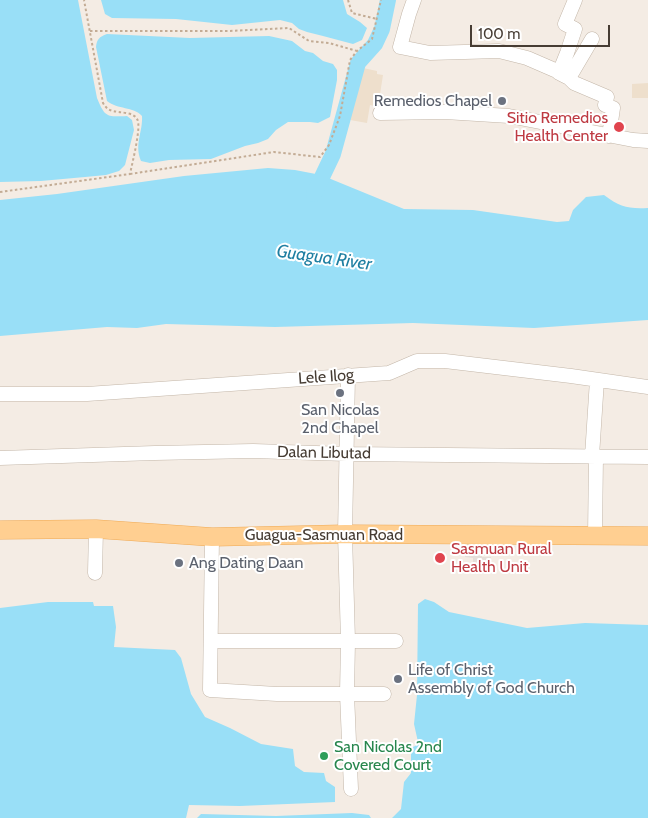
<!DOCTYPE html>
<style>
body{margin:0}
#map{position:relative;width:648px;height:818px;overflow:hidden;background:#f4ece4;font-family:Cabin,sans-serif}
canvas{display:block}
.scale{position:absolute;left:470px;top:25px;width:140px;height:22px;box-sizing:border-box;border:2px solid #463c33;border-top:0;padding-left:6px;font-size:15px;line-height:18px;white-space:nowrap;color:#463c33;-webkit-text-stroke:4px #fff;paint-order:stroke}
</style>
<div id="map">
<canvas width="648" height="818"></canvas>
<div class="scale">100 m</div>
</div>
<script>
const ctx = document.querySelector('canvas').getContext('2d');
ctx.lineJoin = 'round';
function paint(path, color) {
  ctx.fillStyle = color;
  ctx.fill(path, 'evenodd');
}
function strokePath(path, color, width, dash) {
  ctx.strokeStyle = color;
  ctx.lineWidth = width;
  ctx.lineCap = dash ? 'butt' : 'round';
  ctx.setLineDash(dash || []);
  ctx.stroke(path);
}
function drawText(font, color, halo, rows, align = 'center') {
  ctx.font = font + ' Cabin,sans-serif';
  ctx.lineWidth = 4;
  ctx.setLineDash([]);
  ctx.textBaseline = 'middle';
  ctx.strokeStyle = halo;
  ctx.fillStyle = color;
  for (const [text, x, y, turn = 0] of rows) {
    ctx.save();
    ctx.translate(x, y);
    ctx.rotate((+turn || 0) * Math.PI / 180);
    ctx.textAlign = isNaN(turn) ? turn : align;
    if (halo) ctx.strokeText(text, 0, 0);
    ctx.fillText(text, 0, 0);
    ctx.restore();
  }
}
paint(new Path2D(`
 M465,544H482V557H491V574H473V558L465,557Z`), '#e5ded9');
paint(new Path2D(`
 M363,68L377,71V74L383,75L378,107L370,105L367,123L350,120L361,72Z
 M648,83V98H632V84Z`), '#eedfcc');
paint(new Path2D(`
 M0,0H78L97,98C105,117 106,117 127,116L132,120L134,130L125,165L119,171L106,175L85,177L41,181L0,182Z
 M101,0H343L347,14L360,22L367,28L362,40L353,44L323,36L307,32L299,29L292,23L280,20L232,25L176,19L112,18L105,14Z
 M107,34L190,38L269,36L292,41L305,51L313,53L323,61L333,64L337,70V80L330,117L318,123L310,122H288L276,130L268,139L258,143L245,146L211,159L169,160L150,163L141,161C134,144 143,132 142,116C133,106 118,110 107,101L96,47C97,39 99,37 107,34Z
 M268,168L295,170L321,175L404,209L473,210L557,222L569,221L573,210L586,197L604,195C620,207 628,209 648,208V320L534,328L413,323L275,327L166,324L137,328L107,327L0,336V200L57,194L184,176Z
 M425,599L434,602L449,612L527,628L585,623L648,625V818H392L401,809L404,782L411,773V748L417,745L418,742L414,724L417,695L418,604Z
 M48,602H93L94,606H113L116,627L114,647L175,650L181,658L191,694L205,717L230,728L261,744L293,749L295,766L304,772L324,773L326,781L335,787V802L240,806L189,805L186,818H0V608Z
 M352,813L369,815L371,818H197L201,814L276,816Z`), '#99dff7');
strokePath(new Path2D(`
 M314,194L333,154L358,63L375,44L382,29L388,0`), '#99dff7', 16);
const minor = new Path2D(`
 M414,0L409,14L400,47L430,53L499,51L527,58L557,71L559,73
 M575,0L565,24L575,29L567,53L559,73L569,78L574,83L607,97L605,105L613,108L609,136
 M569,78L592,39
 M380,113L445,112L509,116L633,140L648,141
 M348,375L345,534L348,641L347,694L351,789
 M0,394H87L389,373L417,361H445L571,376L648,387
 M592,456L597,380
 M0,458L155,453L253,451L347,454L648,457
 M595,536L596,456
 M212,537L210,690L277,694H384
 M95,573L96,529
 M211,641H396`);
const major = new Path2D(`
 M0,530L96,529L212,537L345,534L648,536`);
strokePath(minor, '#c3b6a8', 15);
strokePath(major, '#efaa56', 19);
strokePath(new Path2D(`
 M348,0L352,13L377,19
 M90,31H229L289,28L309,41L329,43L357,51
 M130,174L274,152L320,157L329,145L340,116L350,60L357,51L372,39L381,0
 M0,192L130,174C132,164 142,125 137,119C134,113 125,113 119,112C111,111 107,110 103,103L84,0`), '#c3ac95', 2, [2.5, 2.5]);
strokePath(minor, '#fff', 14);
strokePath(major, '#ffcf91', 18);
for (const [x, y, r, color] of [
 [502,101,5,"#6b7280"],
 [619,127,6,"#e0444e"],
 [340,393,5,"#6b7280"],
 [440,558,6,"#e0444e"],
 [179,563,5,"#6b7280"],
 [398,679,5,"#6b7280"],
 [324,756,5,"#2e9e5b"]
]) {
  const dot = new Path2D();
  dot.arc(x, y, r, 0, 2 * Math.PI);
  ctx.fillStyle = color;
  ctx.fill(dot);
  strokePath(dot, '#fff', 2);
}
drawText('16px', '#5b616d', '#fff', [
 ["Remedios Chapel",492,101,"right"],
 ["San Nicolas",340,410,"center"],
 ["2nd Chapel",340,428,"center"],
 ["Ang Dating Daan",189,563],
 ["Life of Christ",408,670],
 ["Assembly of God Church",408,688]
], 'left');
drawText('16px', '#be3a42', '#fff', [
 ["Sitio Remedios",608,118],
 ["Health Center",608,136],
 ["Sasmuan Rural",451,549,"left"],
 ["Health Unit",451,567,"left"]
], 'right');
drawText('16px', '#463c33', '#fff', [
 ["Lele Ilog",326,377,-4],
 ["Dalan Libutad",324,453,1],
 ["Guagua-Sasmuan Road",324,535]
]);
drawText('16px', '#27864d', '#fff', [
 ["San Nicolas 2nd",334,747],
 ["Covered Court",334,765]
], 'left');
drawText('italic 18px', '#1f7fa2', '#fff', [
 ["Guagua River",324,258,8]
]);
</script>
